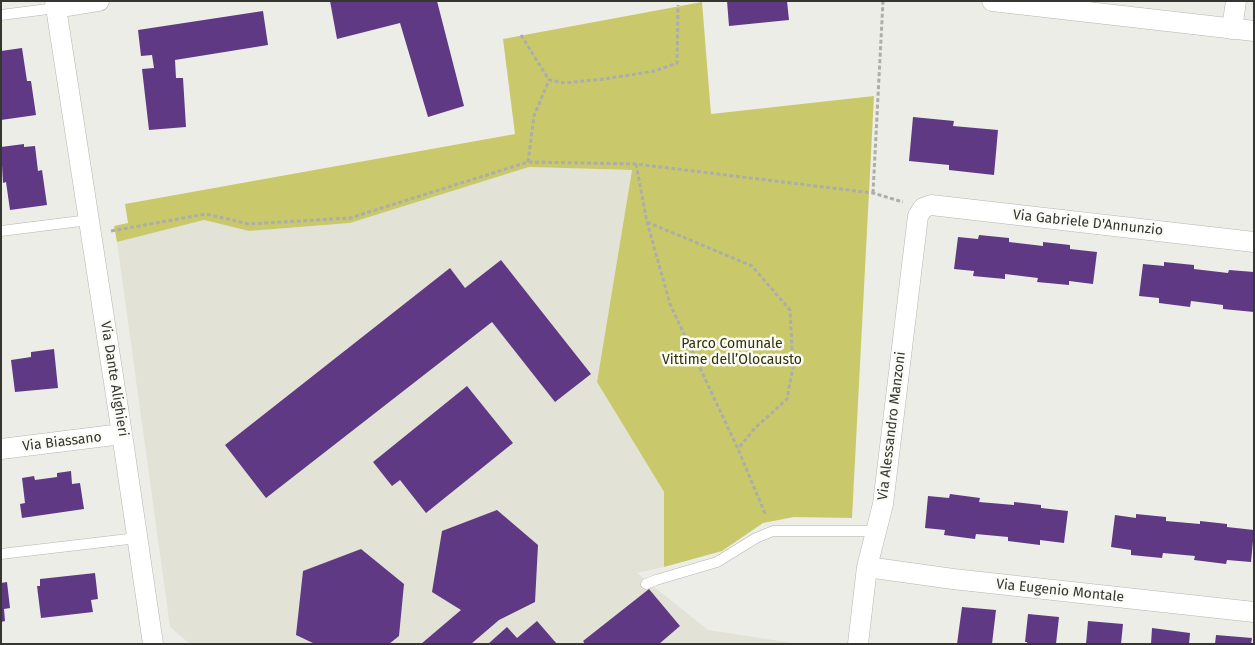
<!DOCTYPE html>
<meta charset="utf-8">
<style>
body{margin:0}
#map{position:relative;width:1255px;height:645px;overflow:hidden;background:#edede8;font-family:"Fira Sans",sans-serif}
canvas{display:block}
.frame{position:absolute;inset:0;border:2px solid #353532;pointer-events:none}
</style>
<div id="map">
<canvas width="1255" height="645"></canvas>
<div class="frame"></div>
</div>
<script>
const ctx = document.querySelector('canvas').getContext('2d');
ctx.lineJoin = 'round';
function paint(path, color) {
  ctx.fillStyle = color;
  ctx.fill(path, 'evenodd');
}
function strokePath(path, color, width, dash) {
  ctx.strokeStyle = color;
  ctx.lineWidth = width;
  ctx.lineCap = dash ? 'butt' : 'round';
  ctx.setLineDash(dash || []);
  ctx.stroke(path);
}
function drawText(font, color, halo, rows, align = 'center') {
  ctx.font = font + ' "Fira Sans",sans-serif';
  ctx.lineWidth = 5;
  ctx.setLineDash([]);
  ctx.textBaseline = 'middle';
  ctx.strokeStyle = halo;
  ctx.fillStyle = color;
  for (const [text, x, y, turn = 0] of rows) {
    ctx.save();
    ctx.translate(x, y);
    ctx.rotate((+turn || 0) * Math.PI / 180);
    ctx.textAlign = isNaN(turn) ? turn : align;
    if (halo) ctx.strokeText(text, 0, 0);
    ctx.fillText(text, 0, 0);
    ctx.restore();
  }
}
paint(new Path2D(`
 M529,167L632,170L597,382L664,492V567L637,573L708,630L800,644H190L170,627L117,242L204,220L249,231L350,223Z`), '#e2e3d6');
paint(new Path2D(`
 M702,2L711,114L874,96L852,518L794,517L763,523L722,551L664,567V492L597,382L632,170L529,167L350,223L249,231L204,220L117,242L114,226L128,223L125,204L515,134L503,39Z`), '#c9c96c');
paint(new Path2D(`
 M330,1H437L464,106L428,117L400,23L337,39Z
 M727,1H787L789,20L729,26Z
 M263,11L268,45L175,60L176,78H183L186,127L149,130L142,69L154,68L152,55L141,56L138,30Z
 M22,48L27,81H31L36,115L1,120V51Z
 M913,117L954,121L953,126L998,130L994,175L949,170V165L909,161Z
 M24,144V147L35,146L38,171L42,170L47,205L10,210L6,182L3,183L1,147Z
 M979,235L1009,238V242L1043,246V242L1070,245V249L1097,252L1093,284L1069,281V285L1037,282L1038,278L1005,274V279L973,276L974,271L954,269L958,237L978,239Z
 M501,260L591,374L555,402L492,322L266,498L225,445L450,268L465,288Z
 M1164,262L1194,265V269L1228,273L1229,270L1254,272V312L1223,309V305L1191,301L1190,307L1159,303V298L1139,296L1143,264L1164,266Z
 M54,349L58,388L15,392L11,360L31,357V352Z
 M467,386L513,443L426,513L400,480L392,486L373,462Z
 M71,471L72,484L80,483L84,509L22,518L20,504L25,503L22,478L34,476L35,480L57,477V473Z
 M950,494L980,498L979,502L1014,505V502L1041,505V508L1068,511L1064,543L1040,540V545L1008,541V537L976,534L975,539L944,535L945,530L925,528L928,496L949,498Z
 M497,510L538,545L535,602L499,620L471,644H421L461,610L432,592L442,531Z
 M1136,514L1166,517V521L1200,524V521L1227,524V527L1254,530L1251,562L1227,560L1226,564L1194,560L1195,556L1163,553L1162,558L1131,555V550L1111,547L1115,515L1136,518Z
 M361,549L404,584L399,636L389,644H315L296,635L303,571Z
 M95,573L98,599L91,600L93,612L41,618L37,586H40V579Z
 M7,582L10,608L4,609L5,621L1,622V583Z
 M649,589L680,626L659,644H585L583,641Z
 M962,607L996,610L992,644H957Z
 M1028,614L1059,617L1056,644H1027V642H1025Z
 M537,621L557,644H488L507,627L517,638Z
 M1088,621L1123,624L1121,644H1086Z
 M1152,628L1190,633L1189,644H1151Z
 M1216,635L1252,638L1251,644H1215Z`), '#603985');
const lane = new Path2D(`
 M1,15L56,8
 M1,231L89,220
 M1,554L137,538
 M646,584L656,580L717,562L756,538L773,531H877`);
const street = new Path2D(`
 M55,1L122,434L153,644
 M992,1L1254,31
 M56,8L99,1
 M1232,29L1236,1
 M1,449L122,434
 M867,567L953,579L1254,612
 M858,644L867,567L883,504L918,216L923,208L931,205L1254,242`);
strokePath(lane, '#b4b4af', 11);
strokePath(street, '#b4b4af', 21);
strokePath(new Path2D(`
 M521,35L549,80
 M528,162L534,116L549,80L565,83L604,79L655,71L677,63L678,5
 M636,164L647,222L670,304L738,449L766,516
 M873,193L883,1
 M647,222L752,266L790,310L793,367L787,399L755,428L738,449
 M111,231L206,214L249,224L350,218L528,162L636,164L873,193L903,202`), '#adada9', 3, [4, 2.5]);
strokePath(lane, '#fff', 10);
strokePath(street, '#fff', 20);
drawText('14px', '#353532', '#fafbf5', [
 ["Via Gabriele D'Annunzio",1088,223,6],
 ["Via Dante Alighieri",114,379,81],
 ["Via Alessandro Manzoni",892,426,-83],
 ["Via Biassano",62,442,-7],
 ["Via Eugenio Montale",1060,591,6]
]);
drawText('14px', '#323104', '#fafbf5', [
 ["Parco Comunale",732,344],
 ["Vittime dell’Olocausto",732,360]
]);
</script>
